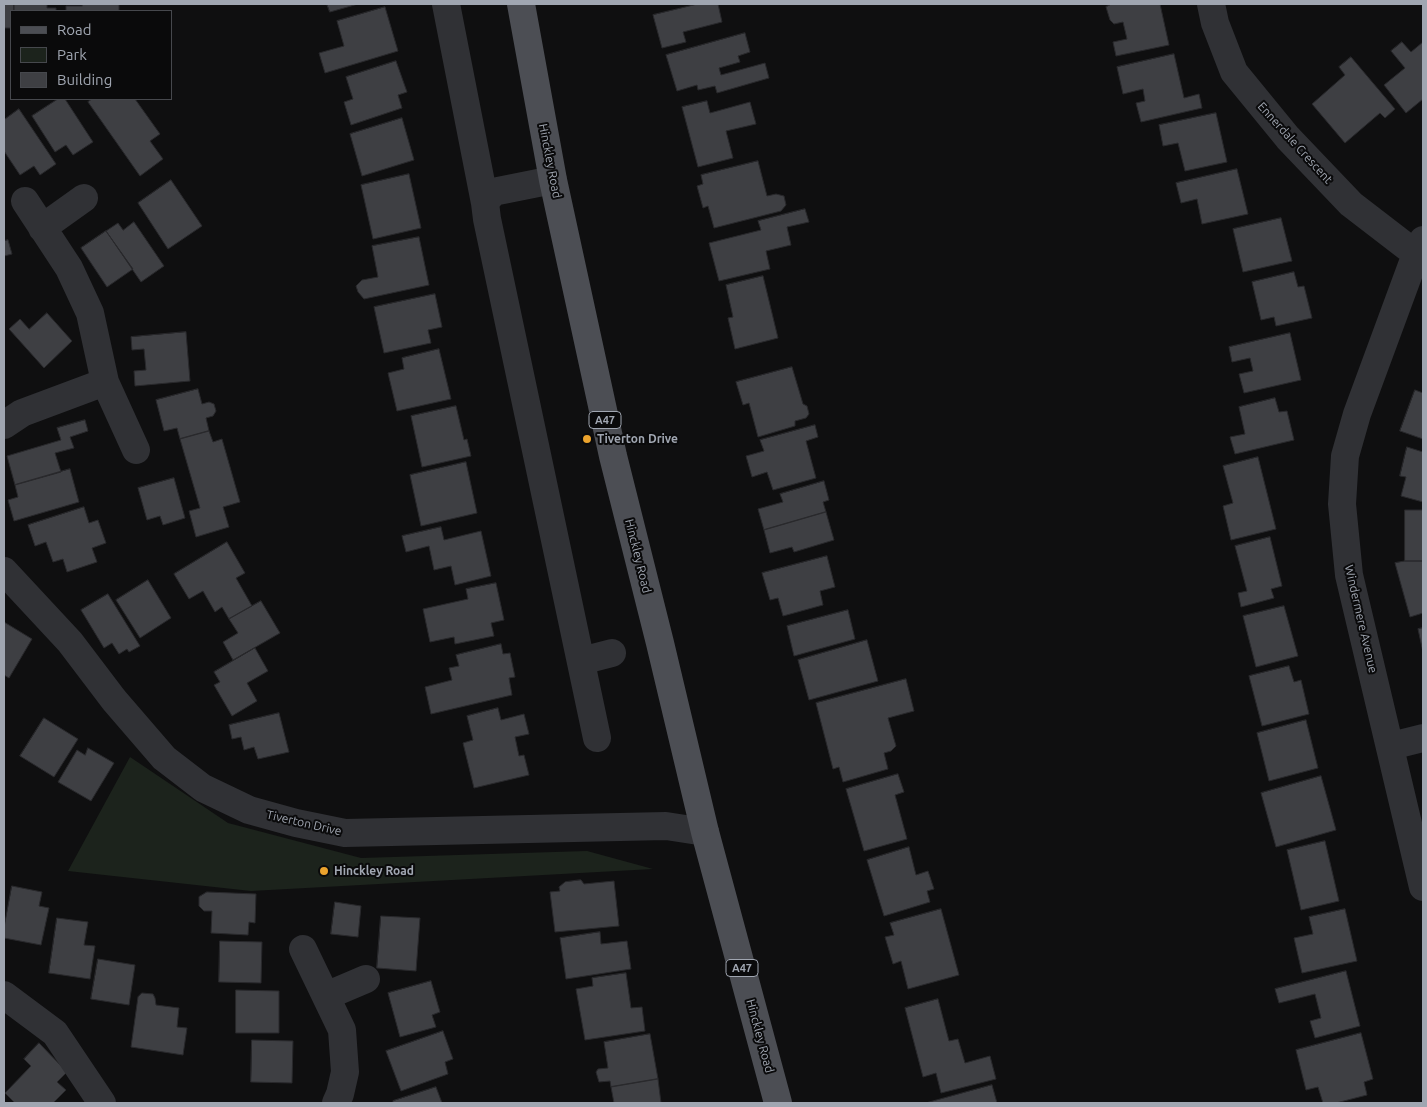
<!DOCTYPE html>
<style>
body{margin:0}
#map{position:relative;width:1427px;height:1107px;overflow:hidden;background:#0f0f10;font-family:Ubuntu,sans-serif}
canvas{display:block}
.frame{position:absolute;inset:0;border:5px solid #a0a6b1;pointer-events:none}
.legend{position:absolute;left:10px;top:10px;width:162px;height:90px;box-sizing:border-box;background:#0a0a0b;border:1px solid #46484d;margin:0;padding:6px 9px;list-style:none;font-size:15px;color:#a0a6b1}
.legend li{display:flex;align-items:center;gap:10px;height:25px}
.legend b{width:25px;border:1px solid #46484d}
</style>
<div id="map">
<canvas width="1427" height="1107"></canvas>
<div class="frame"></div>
<ul class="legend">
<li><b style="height:6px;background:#4c4e54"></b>Road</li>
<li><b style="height:14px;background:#1c231c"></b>Park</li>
<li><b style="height:14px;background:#3e3f43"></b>Building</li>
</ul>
</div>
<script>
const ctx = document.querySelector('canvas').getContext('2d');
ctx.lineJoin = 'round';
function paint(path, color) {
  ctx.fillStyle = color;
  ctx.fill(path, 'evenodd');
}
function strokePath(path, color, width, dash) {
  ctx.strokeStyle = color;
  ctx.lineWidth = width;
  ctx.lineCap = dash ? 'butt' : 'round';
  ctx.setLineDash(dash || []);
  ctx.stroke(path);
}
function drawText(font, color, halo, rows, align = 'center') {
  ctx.font = font + ' Ubuntu,sans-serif';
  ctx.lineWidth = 4;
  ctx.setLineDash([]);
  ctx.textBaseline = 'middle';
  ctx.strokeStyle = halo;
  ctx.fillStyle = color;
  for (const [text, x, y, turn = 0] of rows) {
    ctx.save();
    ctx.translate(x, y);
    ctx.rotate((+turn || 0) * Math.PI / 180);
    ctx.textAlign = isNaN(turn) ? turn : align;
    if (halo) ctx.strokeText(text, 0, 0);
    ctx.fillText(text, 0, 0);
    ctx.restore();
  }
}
paint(new Path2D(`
 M130,757L228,823L361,858L587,851L653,869L251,891L68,871Z`), '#1c231c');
const building = new Path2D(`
 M4,4H14V11H11V28H4Z
 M14,4H47V8H56V11H14Z
 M82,4H119V11H66V6H82Z
 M327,4H358L330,12Z
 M698,4H718L722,22L683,32L686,42L662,48L653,15Z
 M1112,4H1160L1169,45L1116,56L1113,42L1127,39L1123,22L1114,24L1110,20L1106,7Z
 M385,7L398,51L325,73L319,53L344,46L337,21Z
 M745,33L750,52L738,56L740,62L719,68L721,75L765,63L769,78L717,93L715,86L698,90L697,85L677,91L666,55Z
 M1402,42L1411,52L1423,42V99L1406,113L1384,85L1405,68L1391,51Z
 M1174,54L1184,98L1199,94L1202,108L1141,122L1136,103L1145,101L1143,89L1123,94L1117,67Z
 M1351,57L1395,109L1385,118L1380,113L1345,143L1312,104L1345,75L1339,67Z
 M396,61L407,92L398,95L402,108L351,125L344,102L353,99L346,77Z
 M58,99H65L93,142L73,155L66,145L55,152L32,116Z
 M92,99H135L160,134L150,141L163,159L140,176L88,102Z
 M707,101L710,113L750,102L756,124L726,131L733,158L698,167L682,107Z
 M19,109L56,164L40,175L34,166L20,175L4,151V120Z
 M1216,113L1227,162L1185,171L1178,143L1163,146L1159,125Z
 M402,118L414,160L362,176L350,134Z
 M758,161L767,196L776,194L784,196L786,205L781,211L714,228L708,206L703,208L697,186L703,184L701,175Z
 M1237,169L1248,214L1202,224L1197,199L1181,203L1176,183Z
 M409,174L421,228L373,239L361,185Z
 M171,180L202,226L168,249L138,203Z
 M805,209L809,222L787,227L791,245L766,251L770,269L719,281L709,243L761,230L758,221Z
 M1281,218L1292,261L1243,272L1233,229Z
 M134,222L164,266L141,282L106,231L118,223L123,230Z
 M106,231L133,269L107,287L81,248Z
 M419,237L429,285L364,299L358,292L356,286L362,280L378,277L372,246Z
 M8,240L12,254L4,256V241Z
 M1294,272L1298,287L1304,286L1312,318L1276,326L1274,317L1261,320L1252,282Z
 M763,276L778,338L735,349L728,318L733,317L726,285Z
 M435,294L442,327L428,330L431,343L384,353L374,307Z
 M47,313L72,341L44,368L9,329L20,319L29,329Z
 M186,332L190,381L135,386L134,371L146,370L144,349L132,350L131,337Z
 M1290,333L1301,380L1244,393L1239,374L1253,371L1250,358L1232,362L1229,347Z
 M439,349L451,399L397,411L388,373L404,369L402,358Z
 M792,367L803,404L807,406L809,414L806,418L795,421V426L758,437L749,403L743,405L736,382Z
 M198,389L202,404L209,402L214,404L216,411L213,416L206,418L209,431L180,439L177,428L164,431L156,400Z
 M1415,390L1423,393V439L1400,431Z
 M1275,398L1279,412L1287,411L1294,440L1235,454L1230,437L1245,434L1239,407Z
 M456,406L464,440L467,439L471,456L422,467L411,416Z
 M85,420L88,431L70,437L74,448L55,453L61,472L15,485L7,456L61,440L57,428Z
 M815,425L818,437L806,441L816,478L773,490L767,472L752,477L746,456L764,451L760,440Z
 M209,431L213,442L222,439L240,502L223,507L229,527L196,537L189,511L200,508L180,439Z
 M1407,447L1423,452V502L1401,496L1406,477L1400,476Z
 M1258,457L1276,529L1231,540L1223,506L1233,503L1223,466Z
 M466,462L477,513L421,526L410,475Z
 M70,469L79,502L14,521L8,500L18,497L15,485Z
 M174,478L185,518L163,525L160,516L147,520L138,488Z
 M824,481L829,500L823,502L826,512L764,530L758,509L783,502L780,494Z
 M84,507L89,523L98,520L106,543L92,548L97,562L67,572L63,559L53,562L46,542L35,546L28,525Z
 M1405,510H1423V561H1405Z
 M826,512L834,540L794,552L792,547L770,553L764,530Z
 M441,527L444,540L481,531L491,576L455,585L451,566L434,570L429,546L406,552L402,536Z
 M1270,537L1282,586L1271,589L1274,598L1241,607L1238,593L1247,591L1235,546Z
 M227,542L245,573L236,578L252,606L229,619L222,607L215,612L203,591L189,599L174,574Z
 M827,556L835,587L820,591L823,605L783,616L778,598L770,600L762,573Z
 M1405,561H1423V613L1410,617L1395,563Z
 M148,580L171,618L140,638L116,600Z
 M496,583L504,620L491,623L494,636L455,644L454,637L430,642L423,609L468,599L466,589Z
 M108,594L140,646L129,652L127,649L119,654L112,643L104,648L81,610Z
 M261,601L280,633L233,660L223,642L238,633L229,619Z
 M1284,606L1298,656L1256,667L1243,616Z
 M848,610L855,639L794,656L787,626Z
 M4,622L32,639L9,678L4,675Z
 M1423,628V652L1418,629Z
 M867,640L878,681L809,700L798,660Z
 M501,644L503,654L510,653L515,677L509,678L512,695L431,714L425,687L452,680L449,668L459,666L456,655Z
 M255,648L268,671L247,683L257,701L232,716L214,685L220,682L214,672Z
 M1289,666L1294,682L1301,680L1309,714L1262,726L1249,676Z
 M906,679L914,711L888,718L896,746L891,751L884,753L888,769L843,782L839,767L833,769L816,703Z
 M498,708L501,720L524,714L529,734L515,737L519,756L524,755L529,775L474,788L463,743L473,740L467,716Z
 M279,713L289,752L258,759L254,747L244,750L241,737L232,739L229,725Z
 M44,718L78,739L54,777L20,756Z
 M1306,720L1318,768L1269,781L1257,733Z
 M88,748L114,763L91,801L58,782L77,750L85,755Z
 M898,774L904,792L895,795L907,839L864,851L846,789Z
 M1321,776L1336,830L1276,847L1261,793Z
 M1325,841L1339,901L1301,910L1287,850Z
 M909,847L916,875L928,871L934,889L927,891L930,902L884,916L867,860Z
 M581,880L584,884L614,881L619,926L555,932L550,892L560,891L559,887L565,882Z
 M12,886L42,892L39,906L49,908L41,945L4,938V928Z
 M207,892L256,894L255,923L249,922L248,935L211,933L212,911H204L199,906V897Z
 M335,902L361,906L358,937L331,934Z
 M941,909L959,975L908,989L901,961L893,964L885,937L894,935L890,923Z
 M1345,909L1357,961L1302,973L1294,938L1313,934L1309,917Z
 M381,916L420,918L416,971L377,968Z
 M57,918L88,922L84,945L95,946L90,979L49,973Z
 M600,932L601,944L627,941L631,969L566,979L560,938Z
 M220,941L262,942L261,983L219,982Z
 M98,959L135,965L129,1005L91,999Z
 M1346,971L1360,1026L1315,1038L1310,1021L1321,1018L1315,994L1279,1003L1275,989Z
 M626,973L631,1008L642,1007L645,1031L585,1040L576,989L593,986L592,978Z
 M431,981L440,1012L432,1015L436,1027L400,1037L388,993Z
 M236,990L279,991V1033H236Z
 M142,993L153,994L155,998L156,1005L179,1008L177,1027L187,1028L183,1055L131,1047L138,997Z
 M938,999L949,1041L958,1039L965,1063L990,1056L996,1079L941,1093L936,1073L923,1077L905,1008Z
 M443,1031L453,1059L445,1062L448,1074L401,1091L386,1051Z
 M1361,1033L1373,1079L1364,1082L1367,1095L1336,1103H1323L1318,1087L1306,1090L1296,1050Z
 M650,1034L658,1079L611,1087L610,1081L599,1082L596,1072L598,1069L608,1068L604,1042Z
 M252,1040L293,1041L292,1083L251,1082Z
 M39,1043L67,1072L57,1082L66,1090L53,1103H15L5,1093L31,1066L24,1059Z
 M658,1079L661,1103H614L611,1087Z
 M992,1085L997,1103H926Z
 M436,1087L442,1103H393V1101Z`);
paint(building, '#3e3f43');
strokePath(building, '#29292c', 1);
strokePath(new Path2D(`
 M446,4L485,203L487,219L597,738
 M1211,4L1215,23L1234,72L1288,138L1351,204L1416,254
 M25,201L69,268L90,313L105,382L136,450
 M485,203L493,192L553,180
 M42,228L84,198
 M1423,240L1416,254L1357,414L1345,456L1342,504L1349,575L1423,887
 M4,425L22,413L105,382
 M4,571L70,642L114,700L164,758L203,788L249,810L296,823L345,833L666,826L705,832
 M581,661L612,653
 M1391,746L1423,738
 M303,949L342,1030L345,1072L340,1094L336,1103
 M4,995L55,1033L102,1103
 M326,996L366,979`), '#303135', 28);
strokePath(new Path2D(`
 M521,4L553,180L613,456L660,643L705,832L778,1103`), '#4c4e54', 28);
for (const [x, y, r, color] of [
 [587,439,5,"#eba32d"],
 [324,871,5,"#eba32d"]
]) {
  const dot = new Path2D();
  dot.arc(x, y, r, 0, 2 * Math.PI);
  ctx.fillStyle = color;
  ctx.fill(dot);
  strokePath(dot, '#0a0a0b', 2);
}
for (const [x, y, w] of [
 [605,420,32],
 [742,968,32]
]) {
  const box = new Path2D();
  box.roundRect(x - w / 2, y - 8.5, w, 17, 4);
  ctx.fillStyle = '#0a0a0b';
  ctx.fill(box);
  strokePath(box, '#a0a6b1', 1);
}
drawText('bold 11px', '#a0a6b1', null, [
 ["A47",605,420],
 ["A47",742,968]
]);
drawText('12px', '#a0a6b1', '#0a0a0b', [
 ["Ennerdale Crescent",1295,143,48],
 ["Hinckley Road",550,161,79],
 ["Hinckley Road",638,556,76],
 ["Windermere Avenue",1361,619,77],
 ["Tiverton Drive",304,823,13],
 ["Hinckley Road",760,1036,75]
]);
drawText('bold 12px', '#a0a6b1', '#0a0a0b', [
 ["Tiverton Drive",597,439],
 ["Hinckley Road",334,871]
], 'left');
</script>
